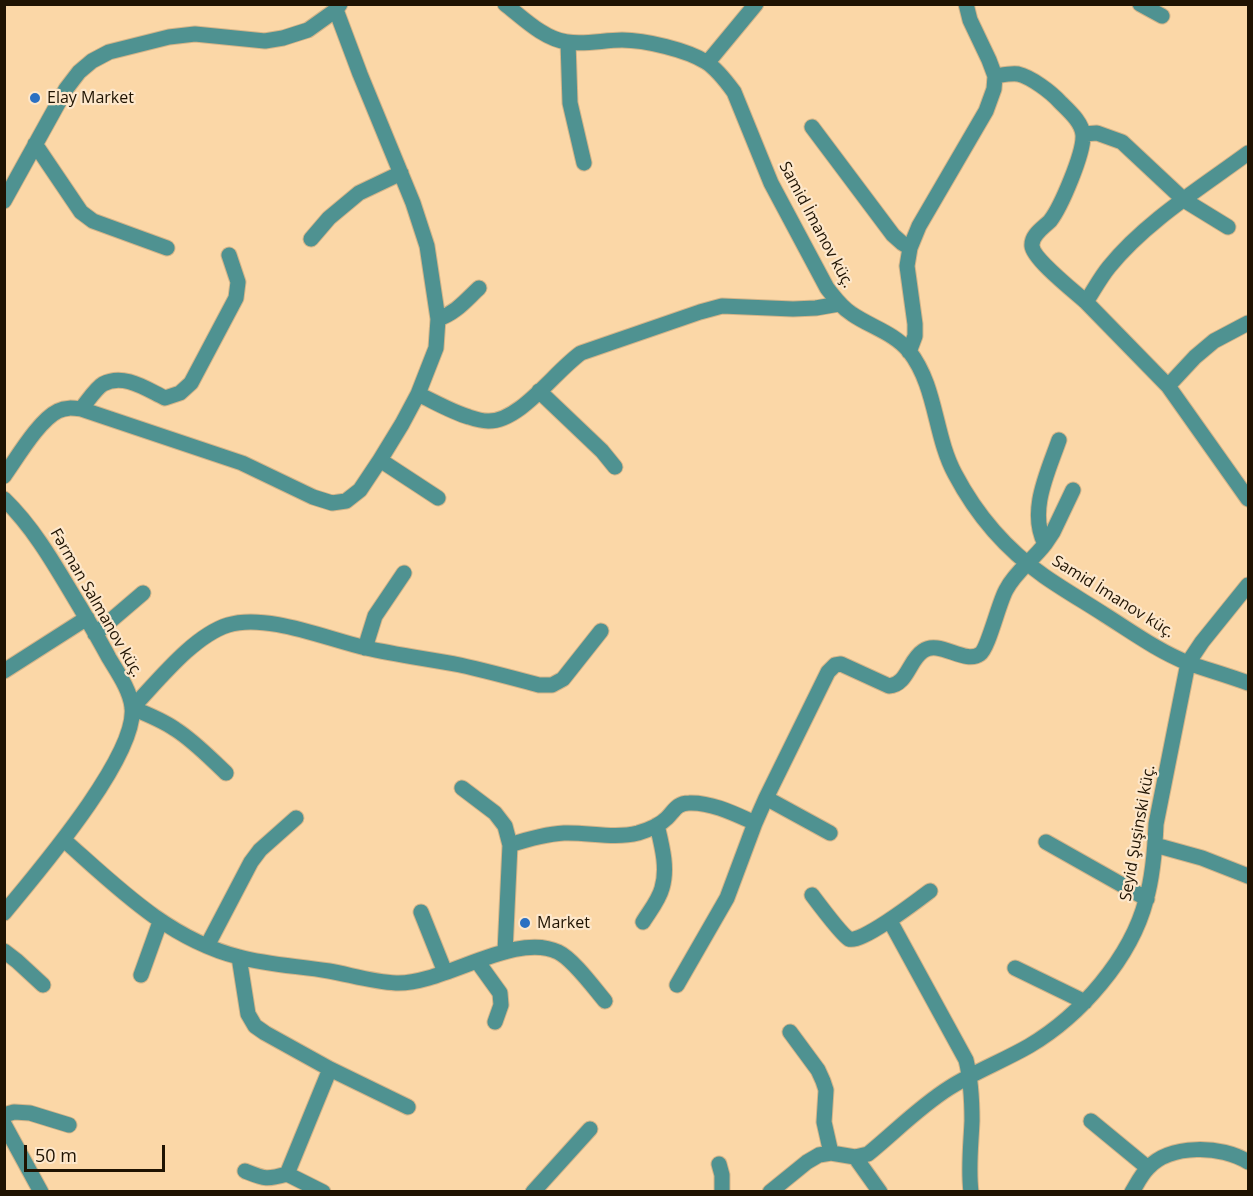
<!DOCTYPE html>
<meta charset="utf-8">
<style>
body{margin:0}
#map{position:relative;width:1253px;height:1196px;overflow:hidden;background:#fbd7a7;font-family:"Open Sans",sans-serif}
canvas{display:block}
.frame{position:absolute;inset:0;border:6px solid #1f1302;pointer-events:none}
.scale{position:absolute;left:24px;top:1145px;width:141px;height:27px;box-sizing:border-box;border:3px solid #1f1302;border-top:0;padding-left:8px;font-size:18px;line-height:21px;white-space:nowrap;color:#1f1302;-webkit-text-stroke:4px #fde7cb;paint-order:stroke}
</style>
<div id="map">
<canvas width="1253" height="1196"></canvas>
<div class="frame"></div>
<div class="scale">50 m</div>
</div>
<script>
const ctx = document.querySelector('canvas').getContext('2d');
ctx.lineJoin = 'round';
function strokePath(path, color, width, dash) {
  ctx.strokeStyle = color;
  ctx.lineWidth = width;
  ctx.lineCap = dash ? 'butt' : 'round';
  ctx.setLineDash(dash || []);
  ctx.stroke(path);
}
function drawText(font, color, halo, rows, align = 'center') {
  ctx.font = font + ' "Open Sans",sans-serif';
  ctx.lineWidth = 4.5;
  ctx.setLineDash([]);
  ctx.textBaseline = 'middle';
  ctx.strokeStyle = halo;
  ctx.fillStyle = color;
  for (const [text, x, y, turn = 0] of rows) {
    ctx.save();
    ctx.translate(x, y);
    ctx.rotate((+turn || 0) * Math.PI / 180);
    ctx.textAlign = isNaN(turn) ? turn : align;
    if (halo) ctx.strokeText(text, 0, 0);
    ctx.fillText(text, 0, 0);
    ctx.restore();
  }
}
const minor = new Path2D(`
 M505,4C523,18 544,39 567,42C585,45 604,40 622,40C645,40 687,50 706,62C717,69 726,81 734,92L771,183L827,288C835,298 841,307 852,314C871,327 894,333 909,351C937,387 934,435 955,474C976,514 1007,550 1044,576C1064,590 1085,602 1105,615C1132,632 1158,651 1188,663C1208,670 1229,676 1248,683
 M1140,4L1162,16
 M568,42L570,103L584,163
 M708,62L756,4
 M995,76C1002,75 1011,73 1018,74C1031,77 1051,92 1060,102C1069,111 1082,122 1083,135C1084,153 1061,207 1050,221C1043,228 1031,235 1032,246C1033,259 1075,292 1086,302
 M812,127L893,235L902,243L910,248
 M1083,134L1097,133L1122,142L1184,200L1228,227
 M35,144L81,212L93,221L167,248
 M1248,153C1202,187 1145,222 1109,267C1100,278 1094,290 1086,302L1168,386L1248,499
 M4,201L66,89L79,72L92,61L109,52L169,37L195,34L265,41L283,38L308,30L336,10L340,4
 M311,239L329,218L359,193L401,173
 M438,319C456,313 466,300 479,288
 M909,352L915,336V324L907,266L910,248L919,226L986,111L994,89L995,76L989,60L970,20L966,4
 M1168,386L1195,357L1214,341L1248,323
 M539,391L602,451L615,467
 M418,394C435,402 452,412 469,417C475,419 482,421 488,421C520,422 555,371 581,353L700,312L722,306L793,309L816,308L839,304
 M81,409C87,402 96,388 103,384C124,373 146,389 165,398L180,393L191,383L236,298L238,282L229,255
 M380,460L438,498
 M4,476C17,458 39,420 58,411C66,407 73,408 81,409L242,463L313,497L332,503L346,501L360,490L380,460L402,424L418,394L436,348L438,319L427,246L413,203L360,74L336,10
 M4,499C36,530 57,569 80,607C90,624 100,641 109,658C118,673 130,690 132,707C138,756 36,874 4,913
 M1045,544L1053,532L1073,490
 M95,634L143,593
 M365,648L375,616L404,573
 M4,671L87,618
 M226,773C210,758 194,741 175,729C162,720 147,714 132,708C158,681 193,636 228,625C266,613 327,639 366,648C397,655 429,659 460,665C487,671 513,678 539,685H552L563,679L601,631
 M462,788L495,813L505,826L510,845
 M766,798L830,833
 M64,840C117,887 168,939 239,957C268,965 299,966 329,971C351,975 373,982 396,983C443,985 515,931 558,952C573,959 594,988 605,1001
 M1046,842L1147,899
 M1155,845L1202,858L1248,876
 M812,895C818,903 842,935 849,939C861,944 918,900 930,891
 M421,912L445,972
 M890,921L966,1060C971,1080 972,1100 972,1121C971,1145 968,1168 971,1192
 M643,922C649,912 659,900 662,888C668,868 662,846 657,825
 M207,946L251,862L260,850L296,818
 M4,951L17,961L43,985
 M505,952L510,845C528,839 545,834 564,833C588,832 614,839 638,833C648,830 660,825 667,818C674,811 677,803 689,803C711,802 735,814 755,823
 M239,957L248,1014L255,1026L265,1033L330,1069L287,1174L323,1192
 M477,961L500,993L501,1005L495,1022
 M1015,968L1085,1002
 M141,975L160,922
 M677,985L727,898L755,823L766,798L828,672L835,665L841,664L889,686C907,685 909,660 923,651C939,639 965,665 980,654C988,649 999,602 1006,590C1015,572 1033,560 1045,544C1028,511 1048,472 1059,440
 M790,1032L818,1070L823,1081L826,1090L824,1122L831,1153
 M330,1069L408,1107
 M4,1115L14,1112L30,1113L69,1125
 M1091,1121L1148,1168
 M4,1124L41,1192
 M855,1157L880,1192
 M719,1164L722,1175V1192
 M245,1171C265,1179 266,1180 287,1174
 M533,1192L590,1129
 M770,1192L807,1162L819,1155L831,1153L855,1157L868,1154C895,1132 919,1107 949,1088C974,1072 1003,1061 1029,1046C1080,1016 1131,958 1146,900C1153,876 1155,849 1156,824L1188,663L1202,642L1248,585
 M1132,1192C1137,1184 1141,1175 1148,1168C1170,1144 1222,1145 1248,1162`);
strokePath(minor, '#d3b489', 17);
strokePath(minor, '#4f9291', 15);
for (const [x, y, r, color] of [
 [35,98,6,"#2b70c2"],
 [525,923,6,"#2b70c2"]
]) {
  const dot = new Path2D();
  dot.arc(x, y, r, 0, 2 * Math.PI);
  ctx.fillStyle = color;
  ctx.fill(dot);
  strokePath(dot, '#fde7cb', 2);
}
drawText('16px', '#1f1302', '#fde7cb', [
 ["Elay Market",47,98],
 ["Market",537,923]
], 'left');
drawText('16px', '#1f1302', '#fde7cb', [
 ["Samid İmanov küç.",816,225,62],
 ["Samid İmanov küç.",1113,597,32],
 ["Fərman Salmanov küç.",96,603,60],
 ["Seyid Şuşinski küç.",1138,833,-80]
]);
</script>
